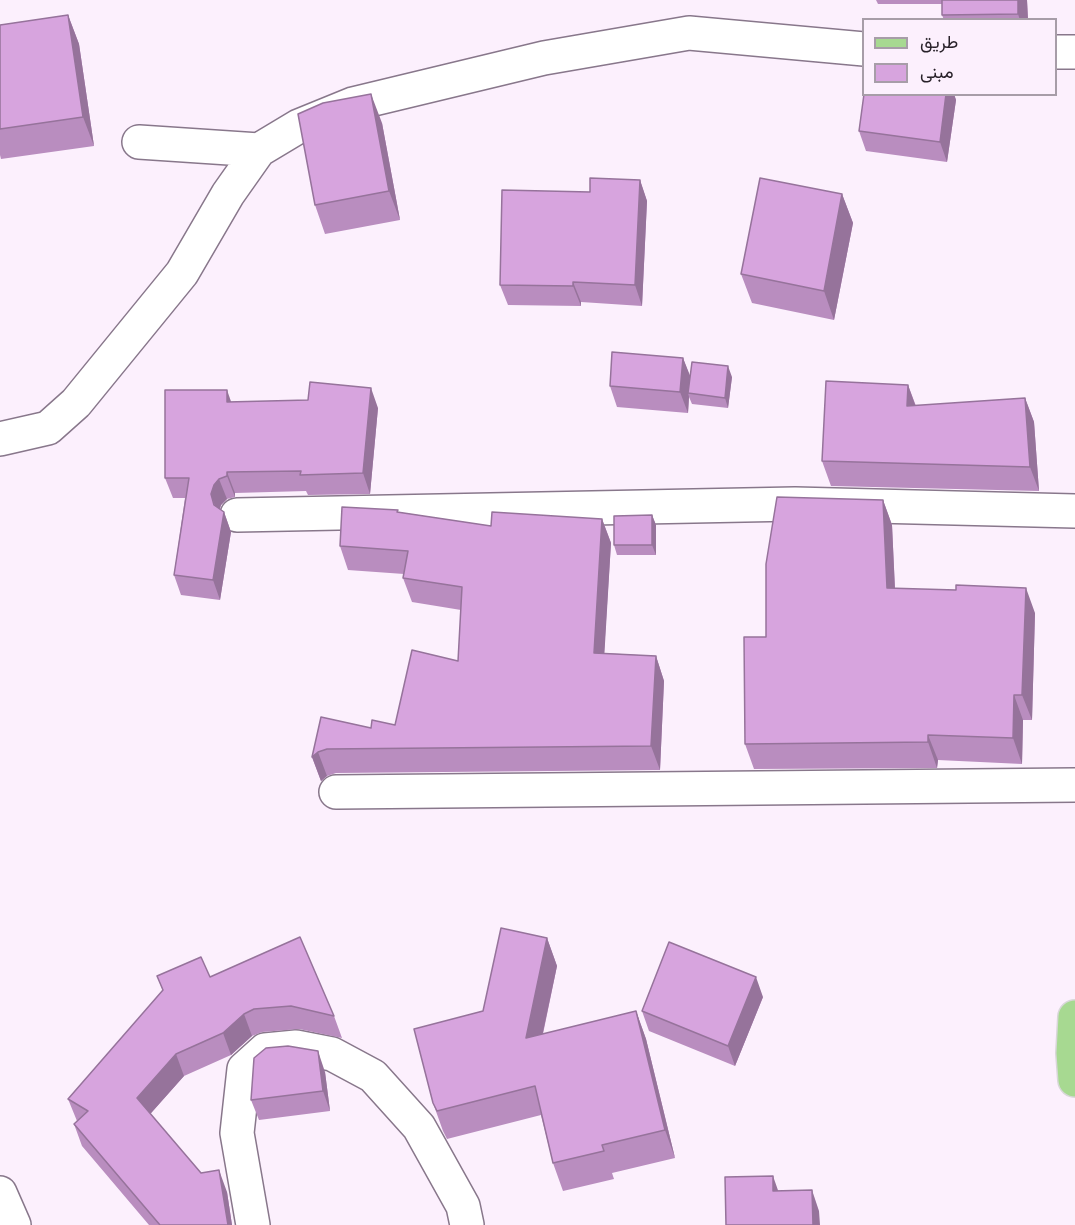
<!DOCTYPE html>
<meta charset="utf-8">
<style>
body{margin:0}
#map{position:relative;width:1075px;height:1225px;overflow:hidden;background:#fcf0fd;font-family:"Open Sans",Vazirmatn,sans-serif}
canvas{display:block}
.legend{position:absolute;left:862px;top:18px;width:195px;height:78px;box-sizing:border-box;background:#fcf0fd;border:2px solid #a79da8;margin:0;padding:8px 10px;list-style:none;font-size:18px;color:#282129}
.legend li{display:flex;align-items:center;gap:12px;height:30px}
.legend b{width:30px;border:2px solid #a79da8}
</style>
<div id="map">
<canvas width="1075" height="1225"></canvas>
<ul class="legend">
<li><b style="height:8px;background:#a7d991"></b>طريق</li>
<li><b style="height:16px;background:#d7a4de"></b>مبنى</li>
</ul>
</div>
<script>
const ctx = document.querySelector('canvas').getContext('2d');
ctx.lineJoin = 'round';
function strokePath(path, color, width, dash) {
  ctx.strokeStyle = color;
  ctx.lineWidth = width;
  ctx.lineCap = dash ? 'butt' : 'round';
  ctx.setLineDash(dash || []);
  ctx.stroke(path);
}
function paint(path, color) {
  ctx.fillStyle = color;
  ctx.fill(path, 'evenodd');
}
const minor = new Path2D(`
 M1056,52H1075
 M139,142L259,150
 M0,439L48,428L76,403L182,273L228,194L259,150L299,126L353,104L544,58L689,33L864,49
 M237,515L795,504L1075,511
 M336,792L1075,785
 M0,1193L14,1225
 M253,1225L237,1133L244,1069L265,1050L296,1047L332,1054L373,1076L419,1127L463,1206L467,1225`);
const primary = new Path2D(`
 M1075,1017L1073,1053L1075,1080`);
strokePath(minor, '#88778b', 36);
strokePath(primary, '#d8d7d8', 36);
strokePath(minor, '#fff', 33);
strokePath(primary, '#a7d991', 33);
paint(new Path2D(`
 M876,0H1027L1028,20H944L942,15V4H878Z
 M68,15L79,44L94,146L1,159L0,155V25Z
 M864,94H954L956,100L947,162L866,151L859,131Z
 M382,123L400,220L325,234L315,205Z
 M640,180L647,201L642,306L581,302V306L508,305L500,285L590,192Z
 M842,194L853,223L834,320L752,303L741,274Z
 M683,358L690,377H732L728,408L692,404L689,397L688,413L617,407L610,386Z
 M908,385L916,406L1025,398L1034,422L1039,491L831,486L822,461Z
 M231,402L378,408L370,494L308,495L306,491L235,493V497L227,499L221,505L220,509L224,512L231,532L220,600L181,595L174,575L185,498H173L165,478Z
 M883,500L892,525L895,588L1035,613L1032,720H1023L1022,764L938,760L937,768L754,769L745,744L766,637Z
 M398,512L491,526L602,519L611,543L604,653L656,656L664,681L660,770L336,773L327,776L321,781L312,757L321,717L371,728L395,725L458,661L461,610L412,602L403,578L404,574L348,570L340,546Z
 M652,515L656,525V555H617L614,545Z
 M547,938L557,966L543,1034L636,1011L646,1039L675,1158L612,1173L614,1179L563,1191L553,1163L541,1115L447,1139L443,1131L433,1103L483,1011Z
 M157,976L210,977L334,1016L342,1038L299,1029L262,1032L252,1036L231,1055L184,1076L150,1114L201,1173L227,1192L232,1225H149L82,1146L74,1124L77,1121L68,1099L163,991Z
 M763,997L735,1066L649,1031L642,1011Z
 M325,1072L330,1111L259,1120L251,1100Z`), '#b98dbf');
paint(new Path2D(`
 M1018,0H1027L1028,20H1020L1018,14Z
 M68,15L79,44L94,146L83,117Z
 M371,94L382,123L400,220L389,191Z
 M946,94H954L956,100L947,162L940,142Z
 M640,180L647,201L642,306L635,285Z
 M842,194L853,223L834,320L824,291Z
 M573,282L581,302V306L573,286Z
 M683,358L691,378L688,393L689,397L688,413L680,392Z
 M728,366L732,377L728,408L725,398Z
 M908,385L917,410L907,406Z
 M371,388L378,408L370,494L363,473Z
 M227,390L234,410L227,402Z
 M1025,398L1034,422L1039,491L1030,467Z
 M227,472L235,493V497L227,476Z
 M219,479L227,499L221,505L218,515L211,494L214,485Z
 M883,500L892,525L896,613L887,588Z
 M224,512L231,532L220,600L213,580Z
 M652,515L656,525V555L652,545Z
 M602,519L611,543L603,677L594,653Z
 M1026,588L1035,613L1032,720L1022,695Z
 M656,656L664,681L660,770L651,746Z
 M1014,695L1023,720L1022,764L1013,738Z
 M928,735L938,760L937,768L928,742Z
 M318,752L327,776L321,781L312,757Z
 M547,938L557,966L536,1065L526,1038Z
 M756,977L763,997L735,1066L728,1046Z
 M636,1011L646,1039L675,1158L665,1130Z
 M244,1014L252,1036L231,1055L223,1033Z
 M318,1051L325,1072L330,1111L323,1091Z
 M176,1054L184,1076L145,1120L137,1098Z
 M219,1170L227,1192L232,1225H228Z
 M773,1176L780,1196L773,1191Z
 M812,1190L819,1211L820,1225H813Z`), '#96739b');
const building = new Path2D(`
 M942,0H1018V14L942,15Z
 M68,15L83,117L0,129V25Z
 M371,94L389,191L315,205L298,114L323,103Z
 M864,94H946L940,142L859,131Z
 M590,178L640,180L635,285L573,282V286L500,285L502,190L590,192Z
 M760,178L842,194L824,291L741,274Z
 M612,352L683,358L680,392L610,386Z
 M692,362L728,366L725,398L688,393Z
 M826,381L908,385L907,406L1025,398L1030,467L822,461Z
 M310,382L371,388L363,473L300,475L301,471L227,472V476L219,479L214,485L211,494L214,505L224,512L213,580L174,575L189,478H165V390H227V402L308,400Z
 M777,497L883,500L887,588L956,590V585L1026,588L1022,695H1014L1013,738L928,735V742L745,744L744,637H766V564Z
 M342,507L398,510L397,512L491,526L492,512L602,519L594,653L656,656L651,746L327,749L318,752L312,757L321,717L371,728L372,720L395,725L412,650L458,661L462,587L403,578L408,551L340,546Z
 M652,515V545H614V516Z
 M501,928L547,938L526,1038L636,1011L665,1130L602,1145L604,1151L553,1163L535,1086L437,1111L433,1103L414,1029L483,1011Z
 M300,937L334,1016L291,1006L254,1009L244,1014L223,1033L176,1054L137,1098L201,1173L219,1170L228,1225H160L74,1124L88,1111L68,1099L163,990L157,976L201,957L210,977Z
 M669,942L756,977L728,1046L642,1011Z
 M288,1046L318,1051L323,1091L251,1100L254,1058L266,1048Z
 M773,1176V1191L812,1190L813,1225H726L725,1177Z`);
paint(building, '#d7a4de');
strokePath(building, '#96739b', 1.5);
</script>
